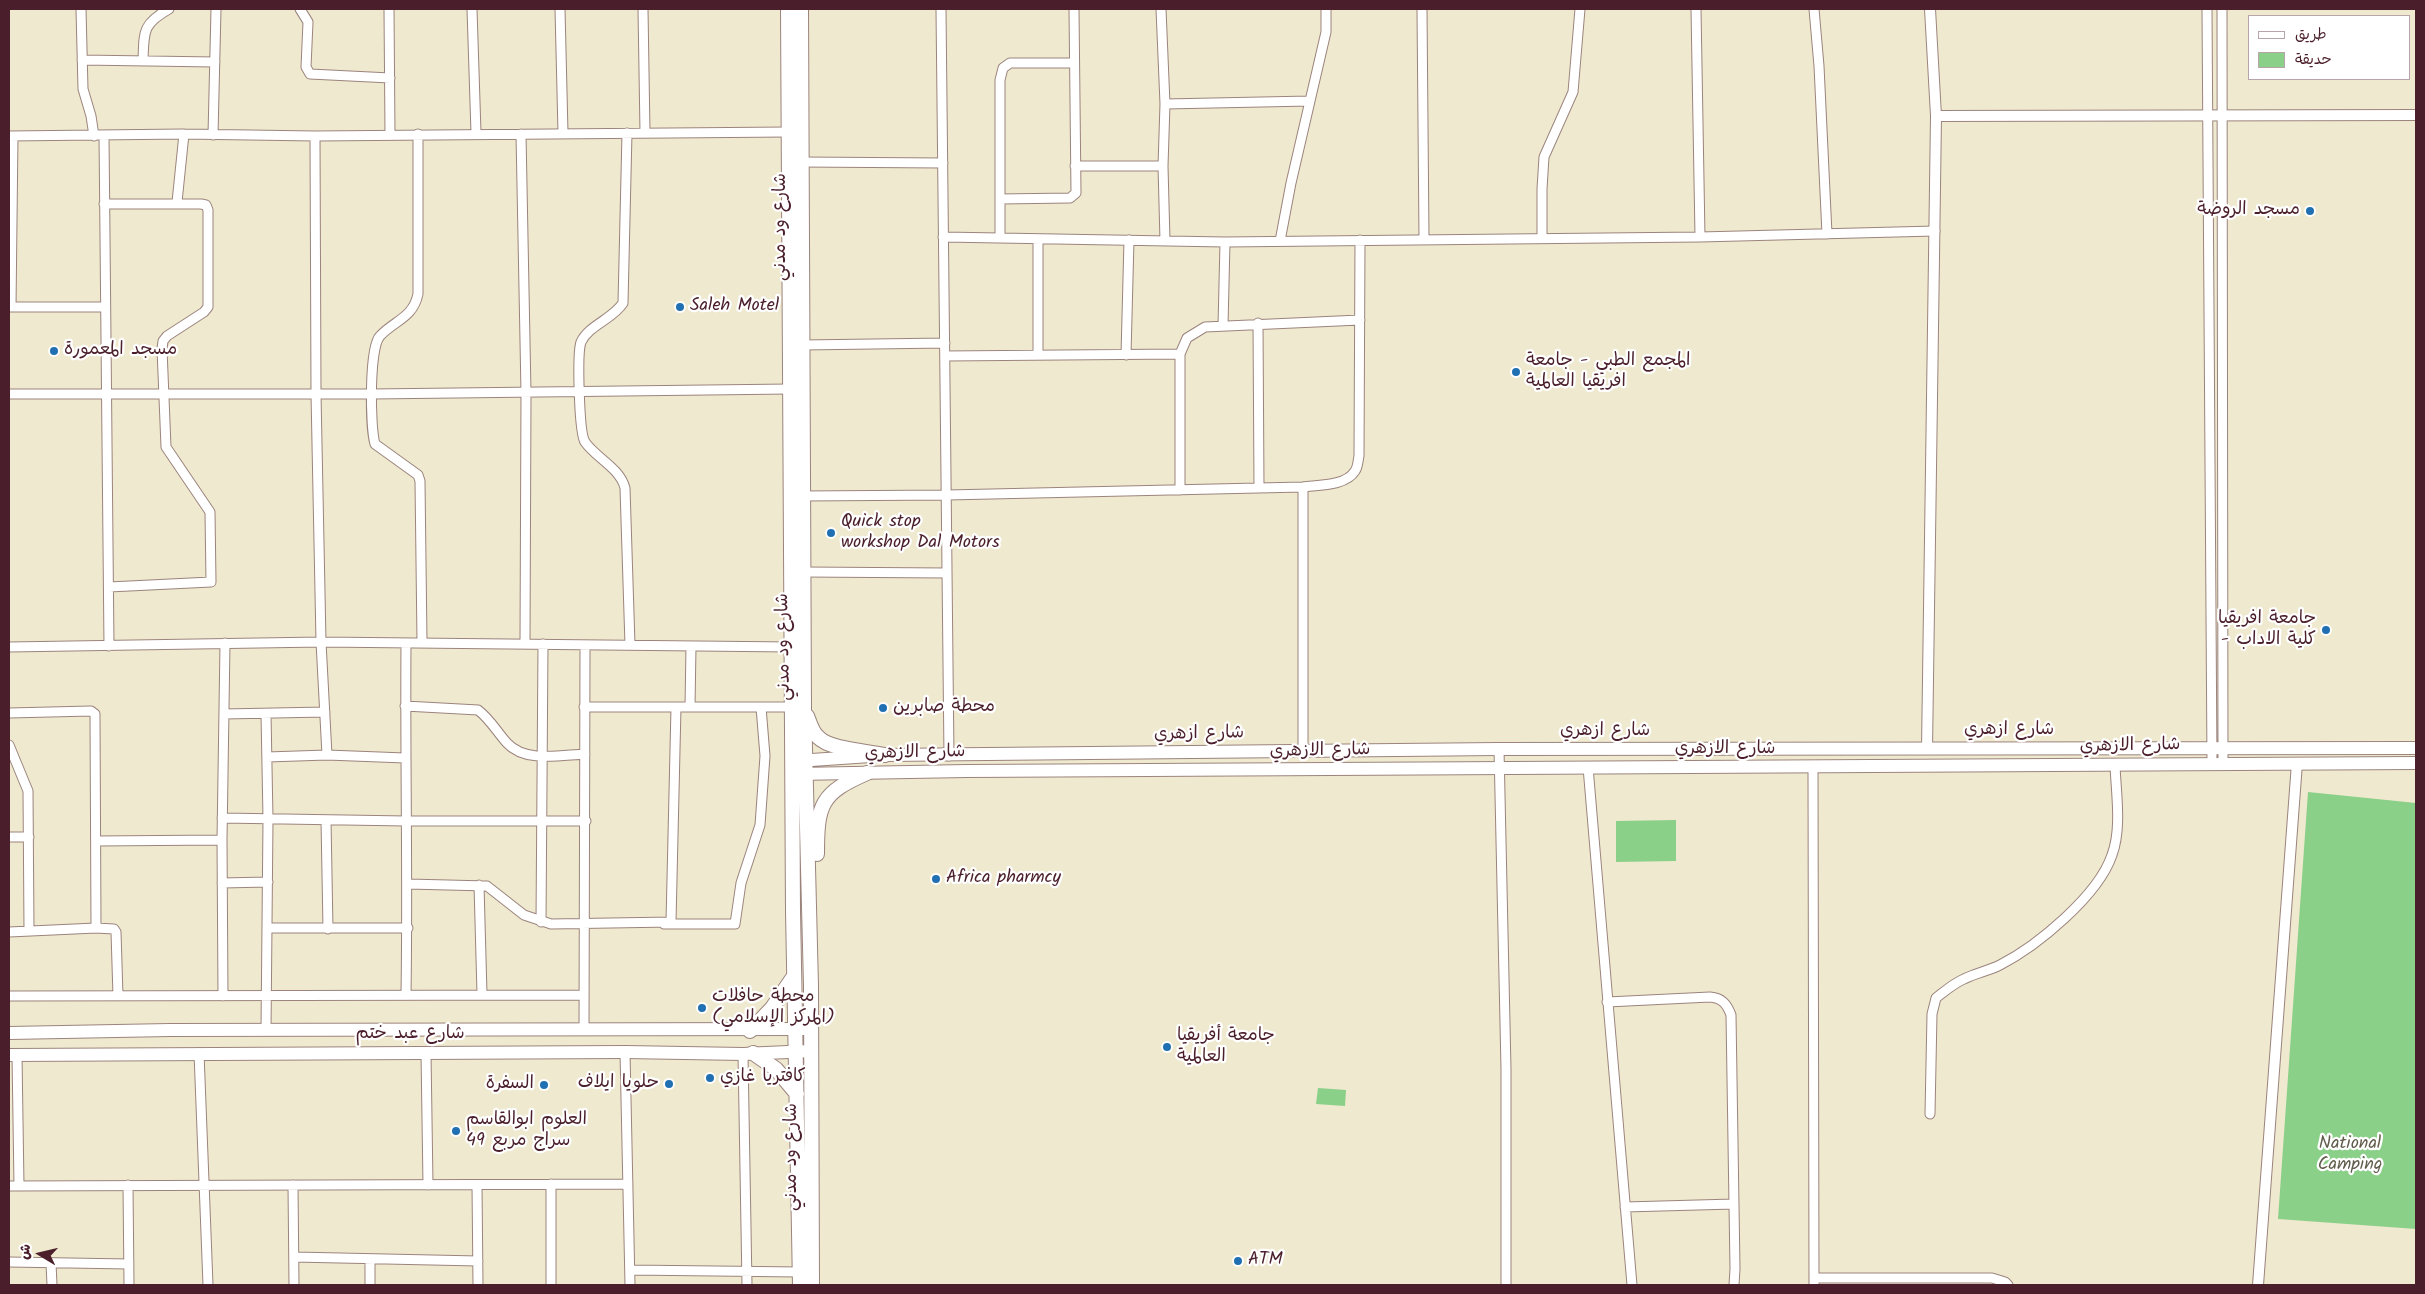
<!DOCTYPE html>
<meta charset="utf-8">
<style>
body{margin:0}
#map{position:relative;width:2425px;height:1294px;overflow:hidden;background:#eee9cf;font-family:Kalam,"Playpen Sans Arabic",sans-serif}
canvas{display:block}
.frame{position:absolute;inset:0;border:10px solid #4a1f2b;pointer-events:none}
.legend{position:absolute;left:2248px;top:15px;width:162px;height:65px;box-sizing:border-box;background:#fff;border:1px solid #b7a5aa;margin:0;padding:6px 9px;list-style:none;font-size:15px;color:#4a1f2b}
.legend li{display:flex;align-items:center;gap:10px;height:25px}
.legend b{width:25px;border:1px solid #b7a5aa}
.north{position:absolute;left:15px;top:1229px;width:50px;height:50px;-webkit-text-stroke:4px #fff;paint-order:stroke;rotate:279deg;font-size:14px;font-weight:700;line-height:20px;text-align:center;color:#4a1f2b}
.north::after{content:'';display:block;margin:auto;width:18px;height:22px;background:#4a1f2b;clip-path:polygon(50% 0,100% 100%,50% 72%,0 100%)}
</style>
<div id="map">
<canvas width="2425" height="1294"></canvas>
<div class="frame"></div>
<ul class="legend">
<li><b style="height:6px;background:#fff"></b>طريق</li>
<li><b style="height:14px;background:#8bd089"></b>حديقة</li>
</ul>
<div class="north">ش</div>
</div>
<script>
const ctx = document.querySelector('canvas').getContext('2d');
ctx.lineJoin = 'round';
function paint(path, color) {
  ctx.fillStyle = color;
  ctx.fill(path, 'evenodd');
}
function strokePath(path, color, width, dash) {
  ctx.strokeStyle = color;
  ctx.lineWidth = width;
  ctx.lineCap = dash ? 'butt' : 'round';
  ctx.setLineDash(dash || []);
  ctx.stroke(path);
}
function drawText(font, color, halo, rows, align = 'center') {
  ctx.font = font + ' Kalam,"Playpen Sans Arabic",sans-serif';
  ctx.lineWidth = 4.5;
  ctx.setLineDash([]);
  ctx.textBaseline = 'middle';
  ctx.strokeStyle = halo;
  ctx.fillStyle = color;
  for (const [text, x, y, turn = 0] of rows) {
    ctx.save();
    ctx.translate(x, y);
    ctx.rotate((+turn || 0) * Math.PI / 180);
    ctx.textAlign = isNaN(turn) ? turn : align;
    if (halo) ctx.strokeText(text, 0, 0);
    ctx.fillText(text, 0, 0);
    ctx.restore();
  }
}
paint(new Path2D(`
 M2308,792L2416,803V1229L2278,1219Z
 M1676,820V861L1616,862V821Z
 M1318,1088L1346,1090L1345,1106L1316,1104Z`), '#8bd089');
const minor = new Path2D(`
 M81,9L83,89L91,116L94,136
 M300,9L308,22L306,67L310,74L390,78
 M389,9L390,135
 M472,9L476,133
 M560,9L563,133
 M643,9L645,133
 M941,9L949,756
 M1161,9L1165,104L1163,166L1165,241
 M1422,9L1424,239
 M1696,9L1700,237
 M1814,9L1819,66L1827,234
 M2207,9L2212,764
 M2222,9L2223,764
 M82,60L215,62
 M143,61C144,32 142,24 169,9
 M1165,104L1310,101
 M627,133L623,303C613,319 589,325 581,342C577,353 579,433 585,442C596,458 620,468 625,488L630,645
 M418,134V294C413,318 395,320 380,336C369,347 370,427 375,444L418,475L420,481L422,642
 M521,134L526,393L525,644
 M104,135L109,646
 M213,135L216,9
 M9,136L184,134L315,136L788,132
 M315,136L316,394L321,642L327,755
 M800,162L943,163
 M1075,166H1163
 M1000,199L1070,198L1076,193L1074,9
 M177,202L184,134
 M104,204H201L206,205L208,210V307L204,312L167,336L163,341L162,349L166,447L210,512L211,582L109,587
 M943,237L1225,242L1700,237L1935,231
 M1000,238V80L1003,68L1010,63H1074
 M1542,238V189L1544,157L1573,92L1580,9
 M1280,241L1291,183L1326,32V9
 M9,307H105
 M11,307L13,136
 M1258,323L1259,488
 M1223,326L1225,242
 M802,345L945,343
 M1038,355V239
 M1126,355L1129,240
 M945,356L1180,354
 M9,394H372L790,389
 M1180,490V354L1187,338L1205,327L1360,320
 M802,496L947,495L1303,487
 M803,572L947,573
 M9,647L321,642L791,647
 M405,706L478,710C490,719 497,732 507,743C525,763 561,755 585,754
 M584,707H791
 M690,707L691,646
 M9,713L91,711L95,714L96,928L9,932
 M224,714L325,712
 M9,745L28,791L29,930
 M1499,749L1506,1069V1285
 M1303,752V487C1318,485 1346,486 1355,471C1358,467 1358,460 1359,456L1360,240
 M267,757L327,755L405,758
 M1588,767L1632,1285
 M1813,768L1814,1285
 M222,818L406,821H586
 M326,820L328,929
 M9,837H29
 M96,841L222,840
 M222,883L268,882
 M408,884L487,886L524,915L551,924L671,922L676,707
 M479,885L482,994
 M541,922L543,644
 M664,924H735L741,883L760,825L765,756L761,707
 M96,928L114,929L116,932L118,996
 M267,928H408
 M406,994C408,877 405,760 406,643
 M9,996L584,995
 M223,996L222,840L225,643
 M1607,1002L1710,997C1722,998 1727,1004 1731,1015L1735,1269L1734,1285
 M266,1030L268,819L266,714
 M584,1030L585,646
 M625,1052L630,1285
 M199,1053L208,1285
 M426,1053L428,1185
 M743,1054L747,1285
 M17,1055L19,1186
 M1930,1114L1932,1014L1936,998C1945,991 1954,983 1964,979C1976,973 1988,971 2000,965C2037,946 2098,896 2112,855C2122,828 2116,793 2115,765
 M551,1184V1285
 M128,1185L129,1285
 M293,1185L294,1285
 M477,1185L478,1285
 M9,1186L628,1184
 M1625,1207L1734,1204
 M294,1257L478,1261
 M9,1262L129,1264
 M51,1263L52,1285
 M630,1270L800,1272
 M1814,1278H1992L2005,1282L2008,1285
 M370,1285V1260`);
const tertiary = new Path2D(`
 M1936,116L2416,115
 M1927,749L1936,116L1930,9
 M2258,1285L2297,763`);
const primary = new Path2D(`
 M797,761L885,755L1499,749L2416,748
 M796,774L967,771L2416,763
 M9,1033L170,1030L811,1029
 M9,1055L625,1052L743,1054L811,1051`);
const trunk = new Path2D(`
 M788,9L793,911L800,1285
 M801,9L804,708L811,986L812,1285
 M807,716C810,723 812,732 818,737C830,750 868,751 885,755
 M817,854C817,804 821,793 867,773
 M750,1031L772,1008L794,976
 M753,1053L776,1069L797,1094`);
strokePath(minor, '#9c847d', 11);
strokePath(tertiary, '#9c847d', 12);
strokePath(primary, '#9c847d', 14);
strokePath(trunk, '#9c847d', 16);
strokePath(minor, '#fff', 9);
strokePath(tertiary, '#fff', 10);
strokePath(primary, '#fff', 12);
strokePath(trunk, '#fff', 14);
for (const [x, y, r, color] of [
 [2310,211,5,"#1f6fb2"],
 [680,307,5,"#1f6fb2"],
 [54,351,5,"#1f6fb2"],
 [1516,372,5,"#1f6fb2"],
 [831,533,5,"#1f6fb2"],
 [2326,630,5,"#1f6fb2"],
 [883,708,5,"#1f6fb2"],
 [936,879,5,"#1f6fb2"],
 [702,1008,5,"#1f6fb2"],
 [1167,1047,5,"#1f6fb2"],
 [710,1078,5,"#1f6fb2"],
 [669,1084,5,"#1f6fb2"],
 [544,1085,5,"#1f6fb2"],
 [456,1131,5,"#1f6fb2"],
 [1238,1261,5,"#1f6fb2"]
]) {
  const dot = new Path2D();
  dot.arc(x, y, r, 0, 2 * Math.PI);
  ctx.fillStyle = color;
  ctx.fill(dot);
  strokePath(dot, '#fff', 2);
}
drawText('18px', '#4a1f2b', '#fff', [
 ["مسجد الروضة",2300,211,"right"],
 ["Saleh Motel",690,307],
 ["مسجد المعمورة",64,351],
 ["المجمع الطبي - جامعة",1526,362],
 ["افريقيا العالمية",1526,383],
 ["Quick stop",841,523],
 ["workshop Dal Motors",841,544],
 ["جامعة افريقيا",2316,620,"right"],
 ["- كلية الاداب",2316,641,"right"],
 ["محطة صابرين",893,708],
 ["Africa pharmcy",946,879],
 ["محطة حافلات",712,998],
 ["(المركز الإسلامي)",712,1019],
 ["جامعة أفريقيا",1177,1037],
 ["العالمية",1177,1058],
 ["كافتريا غازي",720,1078],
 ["حلويا ايلاف",659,1084,"right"],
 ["السفرة",534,1085,"right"],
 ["العلوم ابوالقاسم",466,1121],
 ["سراج مربع 49",466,1142],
 ["ATM",1248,1261]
], 'left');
drawText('18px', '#4a1f2b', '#fff', [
 ["شارع ود مدني",782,227,-90],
 ["شارع ود مدني",785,647,-91],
 ["شارع ازهري",2009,731],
 ["شارع ازهري",1605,732],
 ["شارع ازهري",1199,735,-1],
 ["شارع الازهري",2130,747,-1],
 ["شارع الازهري",1725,750],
 ["شارع الازهري",1320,752,-1],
 ["شارع الازهري",915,754,-1],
 ["شارع عبد ختم",410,1035],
 ["شارع ود مدني",793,1157,-90]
]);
drawText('18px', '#615d4c', '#fff', [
 ["National",2350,1145],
 ["Camping",2350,1166]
]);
</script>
